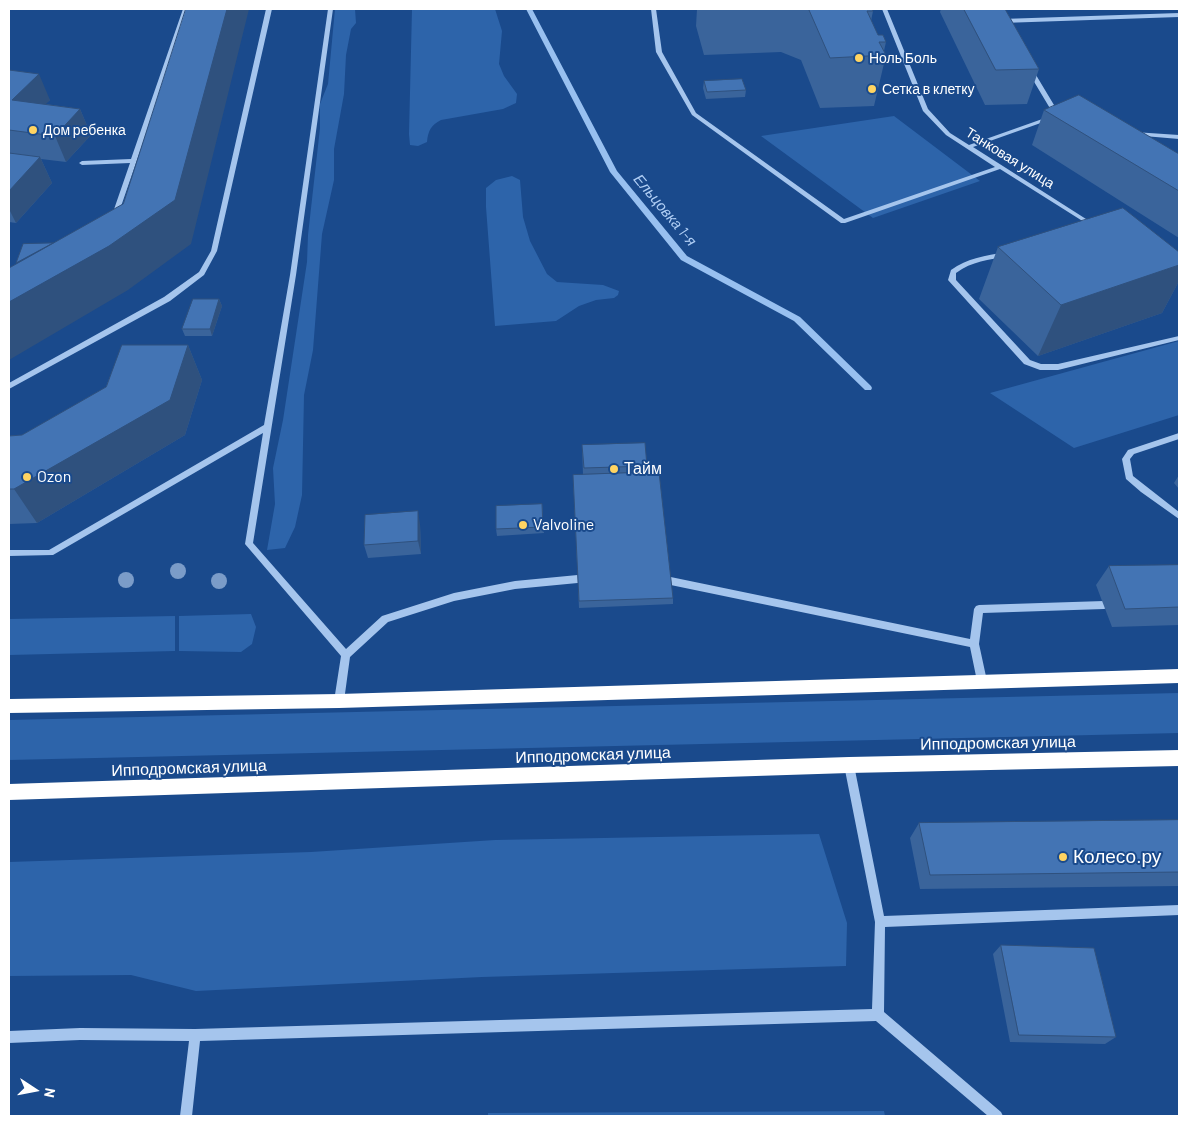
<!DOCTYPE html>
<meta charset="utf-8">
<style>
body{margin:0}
#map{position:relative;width:1188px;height:1125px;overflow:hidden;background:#1a4a8c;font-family:Barlow,sans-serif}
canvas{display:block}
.frame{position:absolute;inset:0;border:10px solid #fff;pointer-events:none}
.north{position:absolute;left:10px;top:1065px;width:50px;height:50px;-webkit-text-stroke:4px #1a4a8c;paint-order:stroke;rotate:101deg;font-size:14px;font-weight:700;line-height:20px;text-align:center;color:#fff}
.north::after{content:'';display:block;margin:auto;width:18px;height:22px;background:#fff;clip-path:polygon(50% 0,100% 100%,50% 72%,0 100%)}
</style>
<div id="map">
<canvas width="1188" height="1125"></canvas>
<div class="frame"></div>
<div class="north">N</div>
</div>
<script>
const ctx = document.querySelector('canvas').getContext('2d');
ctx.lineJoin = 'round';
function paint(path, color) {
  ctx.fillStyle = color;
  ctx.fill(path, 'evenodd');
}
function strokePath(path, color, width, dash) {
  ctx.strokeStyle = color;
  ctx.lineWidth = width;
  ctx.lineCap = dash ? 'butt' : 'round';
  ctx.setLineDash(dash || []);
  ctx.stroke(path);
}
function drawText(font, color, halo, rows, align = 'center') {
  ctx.font = font + ' Barlow,sans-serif';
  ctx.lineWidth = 4;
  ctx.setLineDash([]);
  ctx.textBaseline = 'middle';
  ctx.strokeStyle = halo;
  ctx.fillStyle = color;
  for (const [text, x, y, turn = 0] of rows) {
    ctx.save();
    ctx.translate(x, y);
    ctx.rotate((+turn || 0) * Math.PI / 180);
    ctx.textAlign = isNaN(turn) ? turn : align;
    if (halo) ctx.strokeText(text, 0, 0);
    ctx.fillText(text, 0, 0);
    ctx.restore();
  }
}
paint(new Path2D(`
 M335,9H355L356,23L351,29L346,55L344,94L334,149V180L322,234L313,350L304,395L302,495L295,527L285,548L267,550L275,504L273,468L283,420L307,262L308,235L320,128V104L328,84Z
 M412,9H495L502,31L499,64L504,76L517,94L516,103L503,109L441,120C431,125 428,131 427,142L418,146L410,145L409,134Z
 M894,116L980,181L873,218L761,136Z
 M512,176L520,180L523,217L530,241L547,274L557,282L603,285L619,291L618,295L614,298L596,300L579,306L556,321L495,326L486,207V188L496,180Z
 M1179,341V415L1074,448L990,393Z
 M251,614L256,627L252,644L241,652L179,651V616Z
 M175,616V651L9,655V619Z
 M1179,693V733L9,760V720Z
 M819,834L847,923L846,966L482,977L196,991L131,975L9,976V862L311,852L495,840Z
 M884,1111L885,1116H488V1113Z`), '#2d64aa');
paint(new Path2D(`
 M526,9H532L617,171L687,256L800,317L871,386L872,388L871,390H865L794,321L681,260L610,172Z`), '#98c0f0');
paint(new Path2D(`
 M183,9H189L117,218L116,219H112L111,218L130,163L82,165L79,163L82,161L131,159Z
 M266,9H272L217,251L204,275L170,301L9,389V383L164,297L199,272L211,251Z
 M328,9H333L296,275L253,543L346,649L382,616L454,593L515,581L588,574L591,575L592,578L591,581L588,582L515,589L454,601L388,622L350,657L344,701L342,704L339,705L336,704L334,701L341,656L245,544L263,433L53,555L9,556V550H49L264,425L290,275Z
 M651,9H656L662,52L696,113L844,219L995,167L946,135L923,111L882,9H887L928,109L950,133L969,145L1048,117H1052V119L973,147L1097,226L1096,227H1092L1000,169L845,223H841L692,115L656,52Z
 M1179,13V17L1002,23L999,21L1002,19Z
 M1028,69L1033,70L1060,115L1059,116L1054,115L1027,70Z
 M1134,132L1179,135V139L1132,135L1131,134Z
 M1005,252H1007V256C989,260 972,261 956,273V280L1030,360L1041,364H1058L1179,336V340L1058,370H1040L1024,364L948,280L951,270C967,258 986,256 1005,252Z
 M1179,433V439L1134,454L1130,459L1133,476L1179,512V519L1141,492L1126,479L1122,459L1128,450Z
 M661,575L970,639L974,609L976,606L979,605L1104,601L1107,602L1109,605L1107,608L1104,609L983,613L979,644L987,681L985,684L982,685L979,684L977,681L970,647L661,583L658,582L657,579L658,576Z
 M849,760L853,762L854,765L884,916L1179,905V915L885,927L884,1012L1001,1112L1003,1116H988L876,1021L200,1041L192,1116H180L189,1041L80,1040L9,1043V1031L80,1028L195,1029L872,1009L875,922L844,765L845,762Z`), '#a5c5ed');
paint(new Path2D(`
 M1179,669V683L339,708L9,713V699L339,694Z
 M1179,750V766L849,773L9,800V784L849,757Z`), '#fff');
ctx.fillStyle = '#7b9cc8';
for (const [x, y] of [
 [178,571],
 [126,580],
 [219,581]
]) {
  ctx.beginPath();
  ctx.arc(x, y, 8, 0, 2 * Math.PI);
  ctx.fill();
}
paint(new Path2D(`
 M697,9H872L873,11L871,21L878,35L886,42L884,51L886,55L874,106L820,108L801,60L781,52L704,55L696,26Z
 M941,9H1005L1039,69L1027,104L985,105L940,12Z
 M9,70L50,100L45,104L80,109L91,135L66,162L41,159L52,183L16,223L9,222Z
 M704,81L746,90L745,97L706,99L703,88Z
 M1044,110L1179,154V238L1032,145Z
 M998,247L1179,252V281L1162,313L1038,356L979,299Z
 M219,299L222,306L212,336H185L182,329Z
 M188,345L202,380L185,435L37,523L9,524V436L22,435Z
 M582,445L647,466V473L673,598V604L579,608L573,475H583Z
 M1179,475V489L1174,483Z
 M542,504L544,533L497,536L496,529Z
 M420,524L421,554L368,558L364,545Z
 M1179,565V625L1112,627L1096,585L1109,566Z
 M1179,820V886L920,889L910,838L919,823Z
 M1001,945L1116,1037L1105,1044L1010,1042L993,954Z`), '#3a649b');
paint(new Path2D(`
 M227,9H249L191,244L128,290L9,360V302L109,246Z
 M39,74L50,100L24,126L12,100Z
 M80,109L91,135L66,162L55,136Z
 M40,157L52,183L16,223L9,209V191Z
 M1179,265V281L1162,313L1038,356L1061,305Z
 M219,299L222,306L212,336L210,329Z
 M188,345L202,380L185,435L37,523L14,489Z
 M418,511L420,524L421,554L418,541Z`), '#2f517e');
const building = new Path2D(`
 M186,9H227L175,200L109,246L9,302V268L123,204Z
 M806,9H872L873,11H867L878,35H883L886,42H879L886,55L830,58L809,10Z
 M964,9H1005L1039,69L996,70Z
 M9,70L39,74L12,100L80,109L55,136L9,130Z
 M742,79L746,90L707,92L704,81Z
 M1079,95L1179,154V191L1044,110Z
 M9,153L40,157L9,191Z
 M1123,208L1179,252V265L1061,305L998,247Z
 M53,243L16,263L23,244Z
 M193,299H219L210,329H182Z
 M122,345H188L170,400L14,489H9V436L22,435L106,387Z
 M645,443L647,466L584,468L582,445Z
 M659,472L673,598L579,601L573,475Z
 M542,504L543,527L496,529V506Z
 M418,511V541L364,545L365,515Z
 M1179,565V607L1125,609L1109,566Z
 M1179,820V872L930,875L919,823Z
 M1001,945L1094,948L1116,1037L1019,1035Z`);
paint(building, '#4374b4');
strokePath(building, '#2f517e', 1);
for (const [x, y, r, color] of [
 [859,58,5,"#ffd462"],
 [872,89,5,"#ffd462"],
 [33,130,5,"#ffd462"],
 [614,469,5,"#ffd462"],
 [27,477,5,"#ffd462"],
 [523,525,5,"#ffd462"],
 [1063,857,5,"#ffd462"]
]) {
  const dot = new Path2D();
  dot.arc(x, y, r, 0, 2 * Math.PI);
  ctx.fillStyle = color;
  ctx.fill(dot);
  strokePath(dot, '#1a4a8c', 2);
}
drawText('14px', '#fff', '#1a4a8c', [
 ["Ноль Боль",869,58],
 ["Сетка в клетку",882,89],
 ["Дом ребенка",43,130]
], 'left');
drawText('14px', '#fff', '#1a4a8c', [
 ["Танковая улица",1010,158,32]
]);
drawText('italic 15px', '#b1cff5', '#1a4a8c', [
 ["Ельцовка 1-я",665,210,50]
]);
drawText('16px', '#fff', '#1a4a8c', [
 ["Тайм",624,469],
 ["Ozon",37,477],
 ["Valvoline",533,525]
], 'left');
drawText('16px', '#fff', '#1a4a8c', [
 ["Ипподромская улица",998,743,-1],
 ["Ипподромская улица",593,755,-2],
 ["Ипподромская улица",189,768,-2]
]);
drawText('19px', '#fff', '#1a4a8c', [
 ["Колесо.ру",1073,857]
], 'left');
</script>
